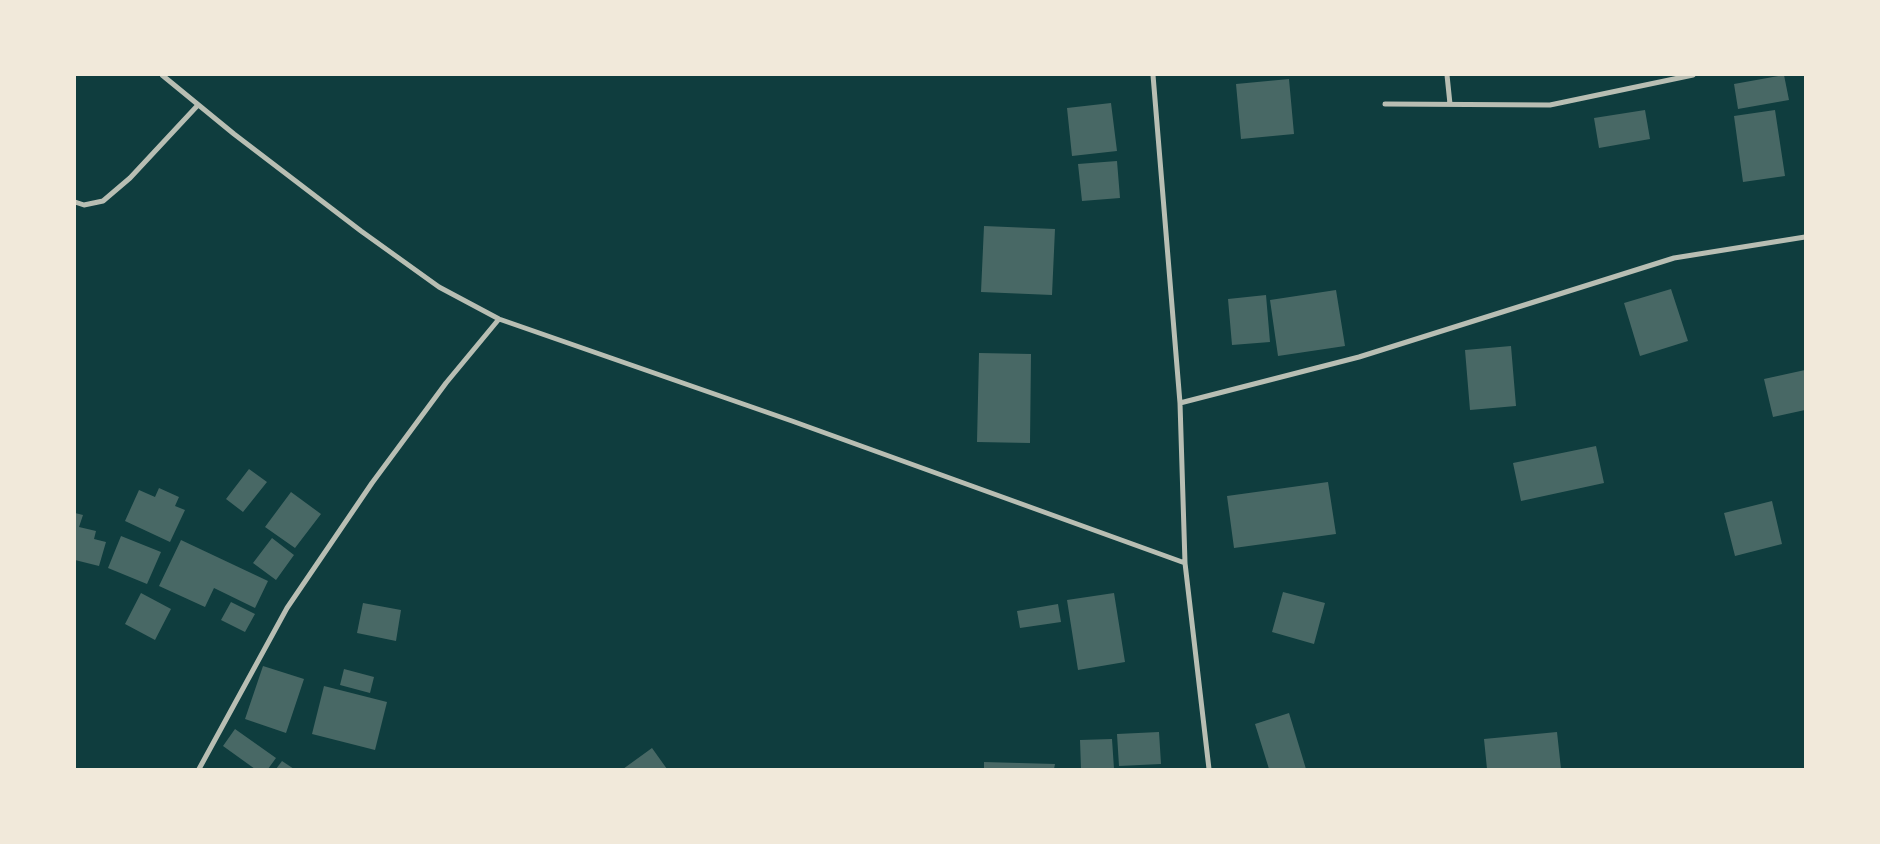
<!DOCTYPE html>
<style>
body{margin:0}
#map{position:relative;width:1880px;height:844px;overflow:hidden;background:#0f3d3e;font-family:Quicksand,sans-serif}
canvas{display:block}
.frame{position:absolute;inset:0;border:76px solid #f1e9da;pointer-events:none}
</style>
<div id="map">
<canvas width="1880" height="844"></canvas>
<div class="frame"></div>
</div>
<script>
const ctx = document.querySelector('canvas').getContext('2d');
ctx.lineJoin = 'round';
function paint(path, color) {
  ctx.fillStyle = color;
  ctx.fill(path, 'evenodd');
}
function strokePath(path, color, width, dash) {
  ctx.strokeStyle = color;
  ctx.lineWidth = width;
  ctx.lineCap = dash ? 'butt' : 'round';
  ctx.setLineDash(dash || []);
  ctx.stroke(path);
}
paint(new Path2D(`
 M1784,75L1789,100L1738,109L1734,84Z
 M1289,79L1294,134L1241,139L1236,84Z
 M1111,103L1117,151L1072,156L1067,108Z
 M1645,110L1650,139L1599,148L1594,118Z
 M1775,110L1785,176L1743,182L1734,116Z
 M1117,161L1120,198L1082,201L1078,164Z
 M984,226L1055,229L1052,295L981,292Z
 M1671,289L1688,341L1640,356L1624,303Z
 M1336,290L1345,346L1278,356L1270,300Z
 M1266,295L1270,342L1232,345L1228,299Z
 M1511,346L1516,406L1470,410L1465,350Z
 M979,353L1031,354L1030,443L977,442Z
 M1805,370V410L1773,417L1764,379Z
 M1596,446L1604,483L1521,501L1513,463Z
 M249,469L267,482L243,512L226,499Z
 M1328,482L1336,534L1234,548L1227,496Z
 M159,488L179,497L175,506L185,510L170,542L125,521L139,490L155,497Z
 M291,492L321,514L295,548L265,527Z
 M1772,501L1782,544L1735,556L1724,513Z
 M75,513L83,515L79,527L96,531L94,539L106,542L99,566L75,560Z
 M121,536L161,552L147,584L108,568Z
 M272,538L294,555L276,580L253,563Z
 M181,540L268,581L255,608L214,588L205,607L159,586Z
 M1283,592L1325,603L1314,644L1272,632Z
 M141,593L171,609L155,640L125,624Z
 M1114,593L1125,662L1078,670L1067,600Z
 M231,602L255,614L245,632L221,620Z
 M363,603L401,610L396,641L357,633Z
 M1058,604L1061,622L1020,628L1017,611Z
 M263,666L304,679L286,733L245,719Z
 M344,669L374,677L370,693L340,685Z
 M324,686L387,702L375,750L312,734Z
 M1289,713L1306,769H1269L1255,724Z
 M235,729L276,758L268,769H255L223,746Z
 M1159,732L1161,764L1119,766L1117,734Z
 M1557,732L1561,769H1487L1484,739Z
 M1112,739L1114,769H1081L1080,740Z
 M652,748L667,769H623Z
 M282,761L294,769H276Z
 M984,762L1055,764L1054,769H984Z`), '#486865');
strokePath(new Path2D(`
 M162,75L234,134L361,231L439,287L499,319L792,421L1185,563
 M1153,75L1180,403L1185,563L1209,769
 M1447,75L1450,104
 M1385,104L1550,105L1693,75
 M75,202L84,205L103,201L130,178L198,105
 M1180,403L1359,357L1674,258L1805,237
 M199,769L287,608L372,483L446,383L499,319`), '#b8beb3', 5);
</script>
